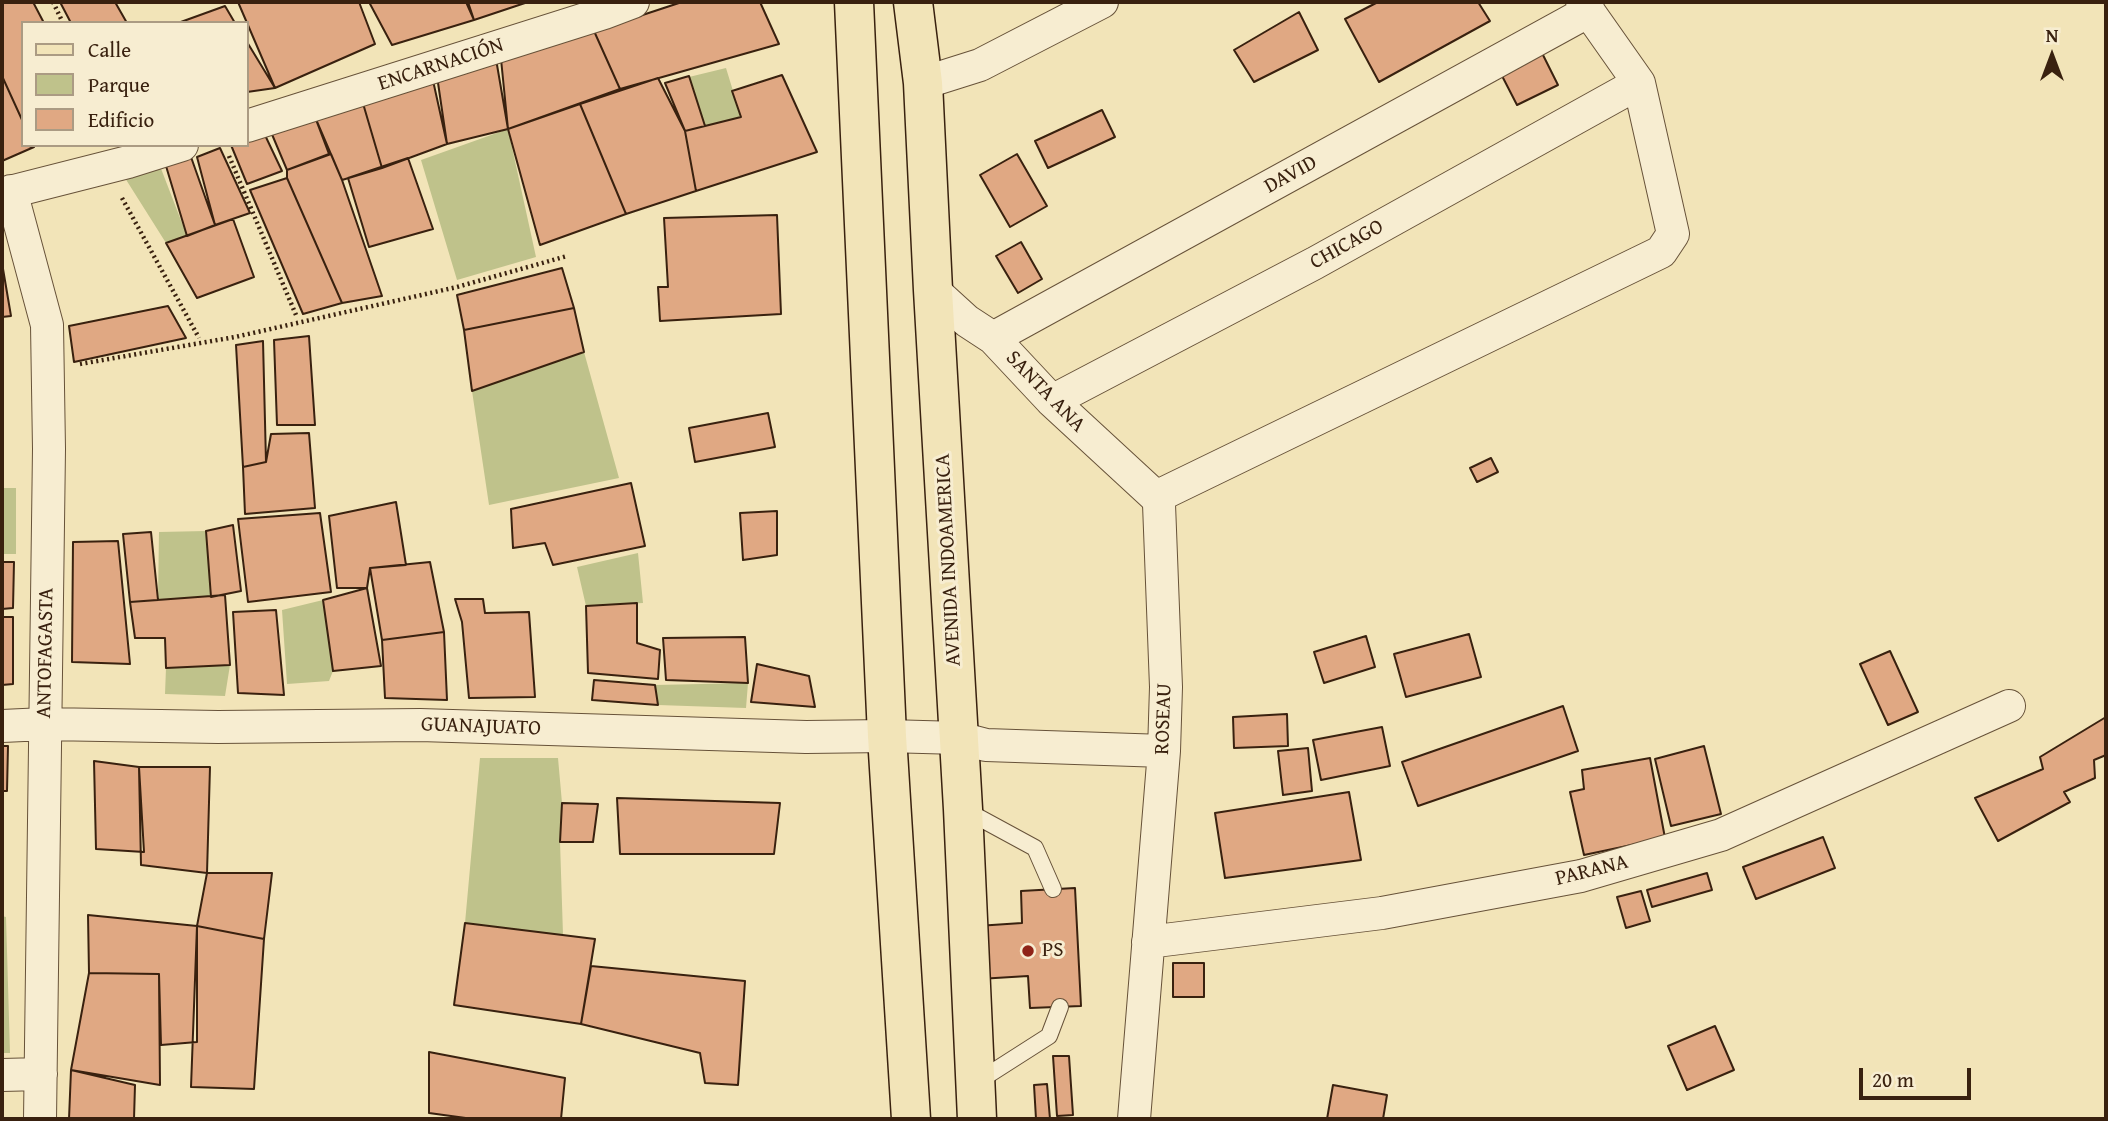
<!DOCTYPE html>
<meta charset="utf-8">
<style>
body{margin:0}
#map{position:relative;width:2108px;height:1121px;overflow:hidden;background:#f2e4b8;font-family:"Gentium Book Plus",serif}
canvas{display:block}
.frame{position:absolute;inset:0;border:4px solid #39210f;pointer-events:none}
.legend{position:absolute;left:21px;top:21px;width:228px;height:126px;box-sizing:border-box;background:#f7edd1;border:2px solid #ab9b83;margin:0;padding:9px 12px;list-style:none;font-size:21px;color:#39210f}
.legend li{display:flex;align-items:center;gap:14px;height:35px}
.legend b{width:35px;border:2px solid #ab9b83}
.north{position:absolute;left:2017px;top:21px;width:70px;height:70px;-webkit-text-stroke:5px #f7edd1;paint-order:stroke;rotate:0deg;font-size:19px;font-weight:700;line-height:28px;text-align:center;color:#39210f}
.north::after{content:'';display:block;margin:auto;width:24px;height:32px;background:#39210f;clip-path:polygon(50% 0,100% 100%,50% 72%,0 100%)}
.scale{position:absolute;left:1859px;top:1068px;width:112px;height:32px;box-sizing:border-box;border:4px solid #39210f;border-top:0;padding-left:9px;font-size:21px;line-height:24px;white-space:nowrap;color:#39210f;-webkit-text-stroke:5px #f7edd1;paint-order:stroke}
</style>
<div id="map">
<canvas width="2108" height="1121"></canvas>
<div class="frame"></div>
<ul class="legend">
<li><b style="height:9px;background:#f2e4b8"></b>Calle</li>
<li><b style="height:19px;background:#bfc28b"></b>Parque</li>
<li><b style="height:19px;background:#e0a883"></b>Edificio</li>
</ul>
<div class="north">N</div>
<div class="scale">20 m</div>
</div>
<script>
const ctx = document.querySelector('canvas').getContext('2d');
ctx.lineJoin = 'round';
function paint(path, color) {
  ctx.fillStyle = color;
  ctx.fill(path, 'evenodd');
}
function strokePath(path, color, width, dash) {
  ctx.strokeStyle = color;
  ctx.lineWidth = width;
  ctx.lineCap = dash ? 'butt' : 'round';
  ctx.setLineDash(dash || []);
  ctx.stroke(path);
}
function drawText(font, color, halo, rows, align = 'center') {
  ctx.font = font + ' "Gentium Book Plus",serif';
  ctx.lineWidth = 6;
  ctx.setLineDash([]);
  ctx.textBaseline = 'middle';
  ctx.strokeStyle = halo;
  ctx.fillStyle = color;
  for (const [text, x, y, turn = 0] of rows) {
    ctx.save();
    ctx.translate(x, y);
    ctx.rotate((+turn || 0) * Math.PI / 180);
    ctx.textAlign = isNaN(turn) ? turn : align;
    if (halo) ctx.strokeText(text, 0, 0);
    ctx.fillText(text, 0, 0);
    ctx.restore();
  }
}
paint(new Path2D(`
 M726,68L741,117L705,126L689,77Z
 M508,129L536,257L457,280L421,160Z
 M160,166L187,236L166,243L125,178Z
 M584,352L619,478L489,505L472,391Z
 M2,488H16V554H2Z
 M206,531L211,597L158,600L159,532Z
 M638,553L643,603L586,606L577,567Z
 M323,600L333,671L329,681L287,684L282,610Z
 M230,665L225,696L165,694L166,668Z
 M748,683L746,708L658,705L655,685Z
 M480,758H558L562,803L560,842L563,935L465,923Z
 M2,916L6,917L10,1053H2Z`), '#bfc28b');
const building = new Path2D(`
 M2,2H33L44,23H23V122L2,76Z
 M60,2H115L127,23H71Z
 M238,2H359L375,44L275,88Z
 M369,2H466L474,20L392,45Z
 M468,2H528L474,20Z
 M682,2H760L779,44L620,89L594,31Z
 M1378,2H1478L1490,21L1379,82L1345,19Z
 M225,6L235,23H178Z
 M1299,12L1318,50L1254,82L1234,50Z
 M594,31L620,89L508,129L501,59Z
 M247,42L275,88L247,92Z
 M1540,49L1558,85L1517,105L1499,70Z
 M496,59L508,129L447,144L437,76Z
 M782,75L817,152L696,191L685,131L741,117L732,91Z
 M2,76L23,122V145L34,147L2,161Z
 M432,76L447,144L382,168L362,100Z
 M689,76L705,126L685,131L665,83Z
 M658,78L685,131L696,191L626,214L580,104Z
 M362,100L382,168L342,180L315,117Z
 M580,104L626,214L540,245L508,129Z
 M1102,110L1115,137L1048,168L1035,141Z
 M315,117L329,154L287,170L271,132Z
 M264,133L282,171L247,184L231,145H247V139Z
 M220,148L250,213L215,225L197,157Z
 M331,154L342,180L382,296L342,303L287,178V170Z
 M1017,154L1047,206L1010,227L980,175Z
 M191,157L215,225L187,236L166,166Z
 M408,158L433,229L369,247L348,178Z
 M287,178L342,303L303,314L250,190Z
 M777,215L781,314L660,321L658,287H668L664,218Z
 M233,219L254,277L197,298L166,243Z
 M1021,242L1042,279L1018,293L996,256Z
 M2,263L11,316L2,317Z
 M562,268L574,308L464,330L457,295Z
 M168,306L186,338L74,362L69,326Z
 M574,308L584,352L472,391L464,330Z
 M309,336L315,425H277L274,340Z
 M263,341L266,462L243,467L236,345Z
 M768,413L775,447L695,462L689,428Z
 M309,433L315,508L245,514L243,467L266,462L271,434Z
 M1491,458L1498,472L1477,482L1470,468Z
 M631,483L645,546L553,565L545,543L513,548L511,509Z
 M396,502L406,565L370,568L367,588H337L329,516Z
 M777,511V555L743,560L740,513Z
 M320,513L331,592L248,602L238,519Z
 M233,525L241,591L211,597L206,531Z
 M151,532L158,600L130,602L123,534Z
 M118,541L130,664L72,662L73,542Z
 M2,562H14L13,608L2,609Z
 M430,562L444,632L382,640L370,568Z
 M367,588L381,666L333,671L323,600Z
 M225,595L230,665L166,668L165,638H135L130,602Z
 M455,599H483L485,613L529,612L535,697L469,698L462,622Z
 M637,603V643L660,650L658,679L588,673L586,606Z
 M276,610L284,695L238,693L233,612Z
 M2,617H13V684L2,685Z
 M444,632L447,700L385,698L382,640Z
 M1469,634L1481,677L1406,697L1394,654Z
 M1366,636L1375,667L1324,683L1314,652Z
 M745,637L748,683L666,680L663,638Z
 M1890,651L1918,712L1888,725L1860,664Z
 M757,664L809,676L815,707L751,702Z
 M594,680L655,685L658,705L592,700Z
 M1563,706L1578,751L1418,806L1402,762Z
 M1287,714L1288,746L1234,748L1233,717Z
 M2106,717V755L2094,760L2095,778L2064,792L2070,802L1998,841L1975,798L2043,769L2040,757Z
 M1382,727L1390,766L1321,780L1313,740Z
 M2,746H8L7,791H2Z
 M1704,746L1721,814L1671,826L1655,759Z
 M1308,748L1312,791L1283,795L1278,751Z
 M1650,758L1665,838L1584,855L1570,792L1584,789L1582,770Z
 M94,761L139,767L144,852L96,849Z
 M139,767H210L207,873L141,865Z
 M1349,792L1361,860L1225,878L1215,813Z
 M617,798L780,803L774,854H620Z
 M562,803L598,804L593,842H560Z
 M1823,837L1835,868L1756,899L1743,867Z
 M207,873H272L264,939L197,926Z
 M1707,873L1712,890L1652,907L1647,890Z
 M1075,888L1081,1006L1030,1008L1028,976L979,979L977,926L1022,923L1021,891Z
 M1641,891L1650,921L1626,928L1617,897Z
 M88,915L197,926V1042L161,1045L159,974L89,973Z
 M465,923L595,939L581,1024L454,1005Z
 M197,926L264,939L254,1089L191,1087Z
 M1173,963H1204V997H1173Z
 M591,966L745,981L738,1085L705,1083L700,1053L581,1024Z
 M89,973L159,974L160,1085L71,1070Z
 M1715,1026L1734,1070L1687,1090L1668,1046Z
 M429,1052L565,1078L561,1119H473L429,1113Z
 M1053,1056H1069L1073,1115L1057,1116Z
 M71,1070L135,1085L134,1119H69Z
 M1047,1084L1050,1119H1036L1034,1085Z
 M1333,1085L1387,1095L1383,1119H1327Z`);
paint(building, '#e0a883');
strokePath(building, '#39210f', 2);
const service = new Path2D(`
 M965,810L1035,848L1053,889
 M977,1082L1049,1036L1060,1007`);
const minor = new Path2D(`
 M923,83L980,65L1102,2
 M247,126L604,13L633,2
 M11,191L47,325L49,449L40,1119
 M2,194L128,162L182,145
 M933,290L967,321L993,338L1052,401L1156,497L1159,504L1166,687L1164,751L1134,1119
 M993,338L1589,11
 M1052,401L1315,263L1639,83
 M1156,497L1661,252L1673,234L1639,83L1582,2
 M2,726L45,724L218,727L420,725L806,737L887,736L959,738L986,745L1164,751
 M1148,942L1382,913L1581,876L1721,835L2009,706
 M2,1075L41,1074`);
const primary = new Path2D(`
 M854,2L887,736L911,1119
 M913,2L923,83L933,290L963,809L977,1119`);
strokePath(service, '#675239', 18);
strokePath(minor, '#675239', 34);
strokePath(primary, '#39210f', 41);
strokePath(new Path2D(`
 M53,2L63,23
 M229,156L296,315
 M122,198L199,338
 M80,364L235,337L457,287L567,256`), '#39210f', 4.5, [2, 3.5]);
strokePath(service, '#f7edd1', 16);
strokePath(minor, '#f7edd1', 32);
strokePath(primary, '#f2e4b8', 38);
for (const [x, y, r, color] of [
 [1028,951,7,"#8f2418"]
]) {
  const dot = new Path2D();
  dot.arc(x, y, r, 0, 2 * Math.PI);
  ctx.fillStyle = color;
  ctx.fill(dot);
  strokePath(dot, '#f7edd1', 2.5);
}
drawText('21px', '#39210f', '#f7edd1', [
 ["ENCARNACIÓN",441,65,-18],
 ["DAVID",1291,175,-29],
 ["CHICAGO",1347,245,-29],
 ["SANTA ANA",1045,392,46],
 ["AVENIDA INDOAMERICA",949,560,-93],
 ["ANTOFAGASTA",46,653,-89],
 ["ROSEAU",1164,719,-88],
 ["GUANAJUATO",481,727,2],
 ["PARANA",1592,871,-14]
]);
drawText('21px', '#39210f', '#f7edd1', [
 ["PS",1042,951]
], 'left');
</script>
